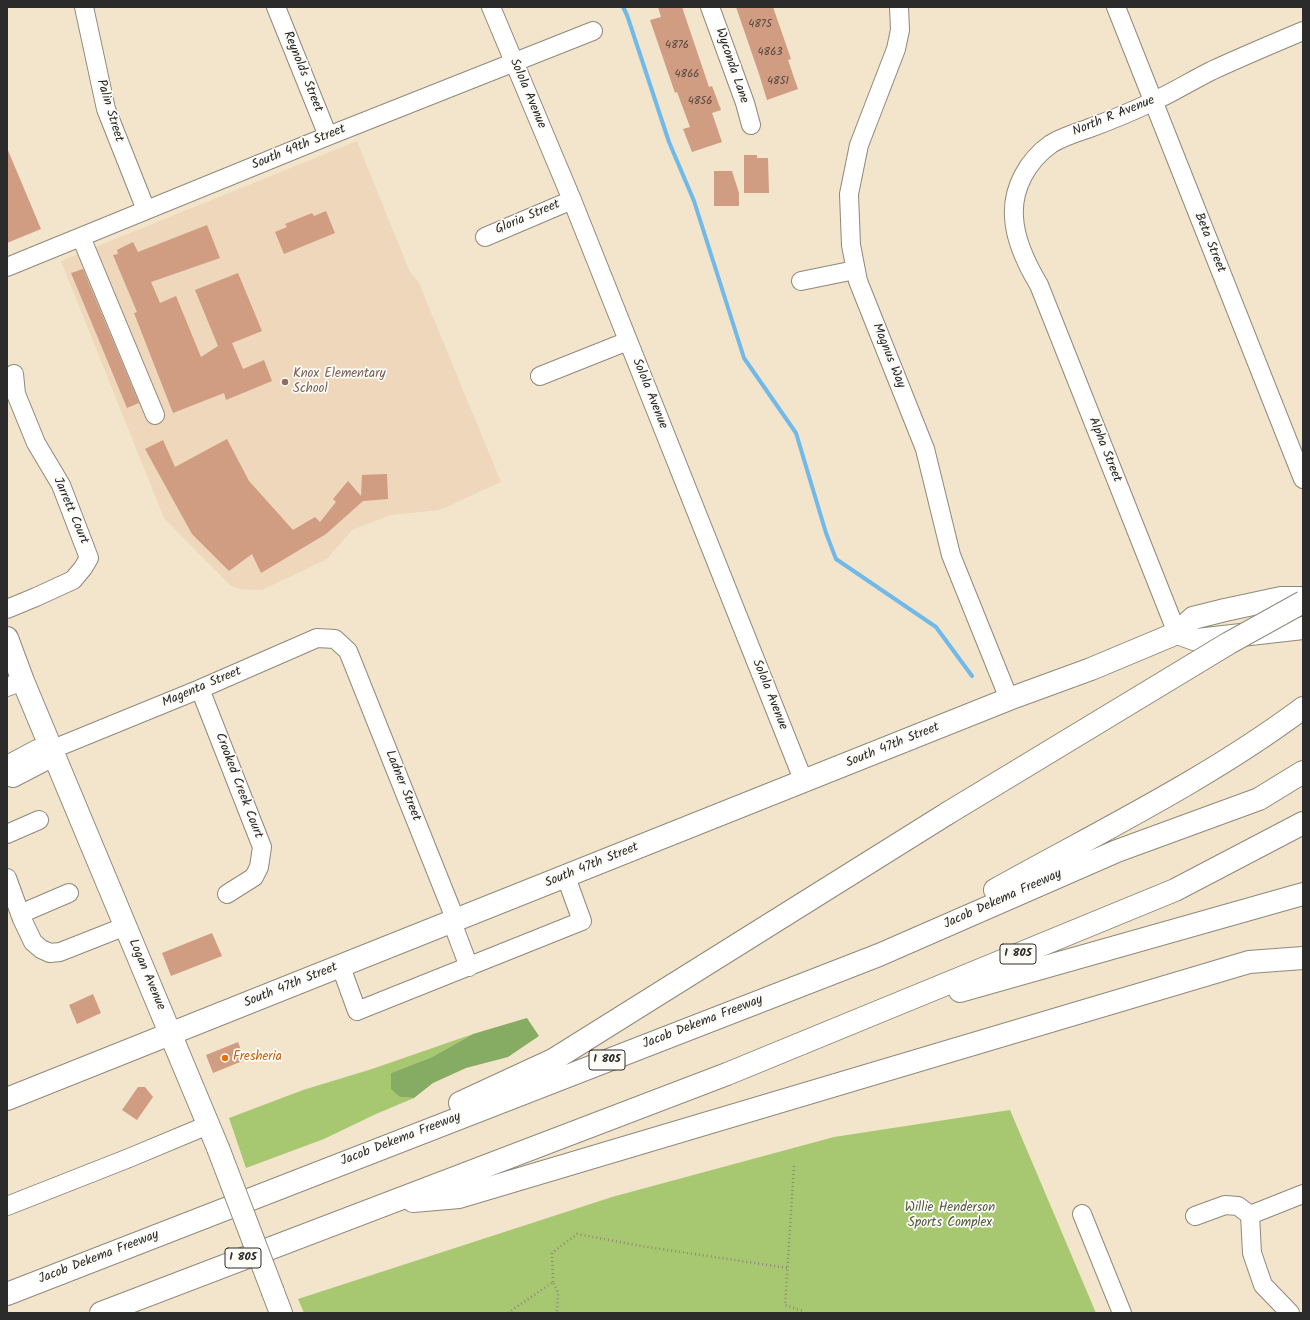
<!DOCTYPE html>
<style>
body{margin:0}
#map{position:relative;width:1310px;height:1320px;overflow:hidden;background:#f3e5cb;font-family:Kalam,sans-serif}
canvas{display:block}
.frame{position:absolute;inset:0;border:8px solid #2b2b2b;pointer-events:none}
</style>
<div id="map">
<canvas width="1310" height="1320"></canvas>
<div class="frame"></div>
</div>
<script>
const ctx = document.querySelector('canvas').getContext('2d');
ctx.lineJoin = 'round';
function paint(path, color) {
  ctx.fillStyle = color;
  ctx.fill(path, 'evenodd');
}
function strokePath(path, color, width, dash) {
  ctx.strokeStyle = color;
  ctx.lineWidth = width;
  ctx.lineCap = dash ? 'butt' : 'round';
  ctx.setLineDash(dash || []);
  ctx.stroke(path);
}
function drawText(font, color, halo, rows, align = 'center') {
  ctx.font = font + ' Kalam,sans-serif';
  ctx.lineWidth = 3.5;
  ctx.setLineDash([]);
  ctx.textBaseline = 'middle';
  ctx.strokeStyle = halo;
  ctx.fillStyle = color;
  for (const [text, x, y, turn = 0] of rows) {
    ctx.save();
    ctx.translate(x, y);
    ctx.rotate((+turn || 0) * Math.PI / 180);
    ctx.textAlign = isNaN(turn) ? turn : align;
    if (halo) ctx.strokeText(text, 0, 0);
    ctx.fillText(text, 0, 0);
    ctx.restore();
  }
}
paint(new Path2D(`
 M357,141L409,270L419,283L501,482L440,510L391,515L352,530L327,559L262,590L239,589L230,585L164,518L61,261Z`), '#eed7bb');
paint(new Path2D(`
 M473,1034L432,1057L391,1073L400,1097L414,1098L376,1114L324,1139L246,1168L229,1118L303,1090L372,1069Z
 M1010,1110L1096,1313H304L298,1299L612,1197L834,1137Z`), '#a7c870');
paint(new Path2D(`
 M527,1018L539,1036L508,1057L466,1068L433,1083L414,1098L400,1097L391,1089V1073L432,1057L473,1034Z`), '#85ac62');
strokePath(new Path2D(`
 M623,7L627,15L669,142L694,201L744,358L796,433L826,533L836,559L936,627L972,676`), '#70b9e8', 4);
paint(new Path2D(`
 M658,7H682L709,87L712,86L721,110L712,113L722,142L692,152L683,129L690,127L677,92L675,93L650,20L661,17Z
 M736,7H773L791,59L788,60L798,89L767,100L759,74Z
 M7,148L41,229L7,243Z
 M744,155H757V158H768L769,193H744Z
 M714,171H732L739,193V206H714Z
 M326,211L335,233L284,254L275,232L287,227L285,224L312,213L314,216Z
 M207,225L220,258L151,282L160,303L176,296L201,357L218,346L195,290L238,273L262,331L232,343L243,369L264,360L272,381L226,400L224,393L173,413L134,313L137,312L113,255L118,254L117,250L133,242L138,252Z
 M83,269L139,403L127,408L71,273Z
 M227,439L249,481L293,530L315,517L320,522L336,502L333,499L348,481L361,496L362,475L387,474L388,499L363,501L326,534L261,573L252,554L229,571L192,534L145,449L163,440L175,467Z
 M212,933L222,956L171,976L162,953Z
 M93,994L101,1013L77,1024L69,1005Z
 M238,1042L245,1060L213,1073L206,1055Z
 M138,1087H145L153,1097L137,1120L122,1110Z`), '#d09c82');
const minor = new Path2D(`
 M84,7L106,109L146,210
 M276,7L328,136
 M491,7L572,200L804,782
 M710,7L745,103L751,125
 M899,7L900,30L896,49L859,145L849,194L851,245L858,281L925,449L951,555L1009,699
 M1116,7L1303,479
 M81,237L155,415
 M485,237L572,200
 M7,267L328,136L593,31
 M801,281L855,270
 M540,376L628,341
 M7,609L36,597L73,580L83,568L89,558L61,485L36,443L16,394L14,374
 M1177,633L1039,285C1027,265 1015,240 1014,217C1012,188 1028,160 1051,144C1062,137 1075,133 1087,129C1109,121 1131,112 1152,102C1172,93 1191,81 1211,71C1241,57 1272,44 1303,31
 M7,687L23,681
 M200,689L262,847L259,867L254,877L227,894
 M7,765L37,749H53L200,689L317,638L335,639L348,651L456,921
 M7,776L13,778L42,763L53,749
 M7,834L39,820
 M7,878L22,919L33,942L41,949L50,953L60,952L126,926
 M20,914L69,893
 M452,922L469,967
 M341,967L357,1011L582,921L566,877
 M7,1206L129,1158L208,1125
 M1082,1214L1122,1313
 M1250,1215L1252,1253L1263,1285L1290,1313
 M1195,1216L1225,1205L1238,1206L1250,1215L1303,1194`);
const major = new Path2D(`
 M1177,633L1197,640L1303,628
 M7,638L23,681L218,1148
 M7,1099L1009,699L1091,669L1177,633L1193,618L1225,610L1281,598H1303
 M273,1292L281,1313`);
const highway = new Path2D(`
 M995,890C1099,832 1208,779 1303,708
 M960,991L1303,894
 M460,1103L553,1060L948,813
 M413,1201L459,1197L1249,962L1303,958
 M7,1294L879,955L1117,851L1259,799L1303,772
 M101,1313L727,1074L1175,890L1303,823`);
strokePath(minor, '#8f887b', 20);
strokePath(major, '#8f887b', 24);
strokePath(highway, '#8f887b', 24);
strokePath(new Path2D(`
 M794,1166L785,1305L803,1311L804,1313
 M553,1282L552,1253L577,1234L641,1246L788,1268
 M508,1313L553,1282L558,1293L557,1313`), '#8f887b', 2.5, [1, 3]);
strokePath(minor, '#fff', 18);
strokePath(major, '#fff', 22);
strokePath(highway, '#fff', 22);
const majorBridge = new Path2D(`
 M218,1148L273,1292`);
const highwayBridge = new Path2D(`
 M948,813L1229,643L1303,602`);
strokePath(majorBridge, '#8f887b', 24, []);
strokePath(highwayBridge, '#8f887b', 24, []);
strokePath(majorBridge, '#fff', 22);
strokePath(highwayBridge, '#fff', 22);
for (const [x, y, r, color] of [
 [285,382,4,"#8d6e63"],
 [225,1058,4,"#e8710a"]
]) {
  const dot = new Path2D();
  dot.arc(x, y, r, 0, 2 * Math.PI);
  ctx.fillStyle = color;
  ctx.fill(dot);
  strokePath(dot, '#fdfcf7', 1.5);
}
drawText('11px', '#544741', null, [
 ["4875",760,25],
 ["4876",677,46],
 ["4863",770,53],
 ["4866",687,75],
 ["4851",778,82],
 ["4856",700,102]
]);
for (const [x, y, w] of [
 [1018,954,36],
 [607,1060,36],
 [243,1258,36]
]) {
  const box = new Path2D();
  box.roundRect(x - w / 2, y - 10, w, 20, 3);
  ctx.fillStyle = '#fdfcf7';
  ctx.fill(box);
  strokePath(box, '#2b2b2b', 1);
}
drawText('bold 12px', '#2b2b2b', null, [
 ["I 805",1018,954],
 ["I 805",607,1060],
 ["I 805",243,1258]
]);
drawText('13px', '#2b2b2b', '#fdfcf7', [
 ["Wyconda Lane",731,66,71],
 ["Reynolds Street",302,72,68],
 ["Solola Avenue",527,94,67],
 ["Palin Street",109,111,73],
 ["North R Avenue",1114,117,-22],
 ["South 49th Street",299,148,-22],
 ["Gloria Street",528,218,-23],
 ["Beta Street",1209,243,68],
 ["Magnus Way",888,356,68],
 ["Solola Avenue",649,394,68],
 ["Alpha Street",1104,450,68],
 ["Jarrett Court",70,511,67],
 ["Magenta Street",202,688,-23],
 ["Solola Avenue",769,695,68],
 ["South 47th Street",893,746,-22],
 ["Crooked Creek Court",238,786,69],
 ["Ladner Street",402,786,68],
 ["South 47th Street",592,866,-22],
 ["Jacob Dekema Freeway",1003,900,-24],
 ["Logan Avenue",146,975,67],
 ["South 47th Street",291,986,-22],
 ["Jacob Dekema Freeway",703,1023,-21],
 ["Jacob Dekema Freeway",401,1140,-21],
 ["Jacob Dekema Freeway",99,1258,-21]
]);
drawText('13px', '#785e54', '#fdfcf7', [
 ["Knox Elementary",293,375],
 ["School",293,390]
], 'left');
drawText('13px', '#c56008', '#fdfcf7', [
 ["Fresheria",233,1058]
], 'left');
drawText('13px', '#505a40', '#fdfcf7', [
 ["Willie Henderson",950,1209],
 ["Sports Complex",950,1224]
]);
</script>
